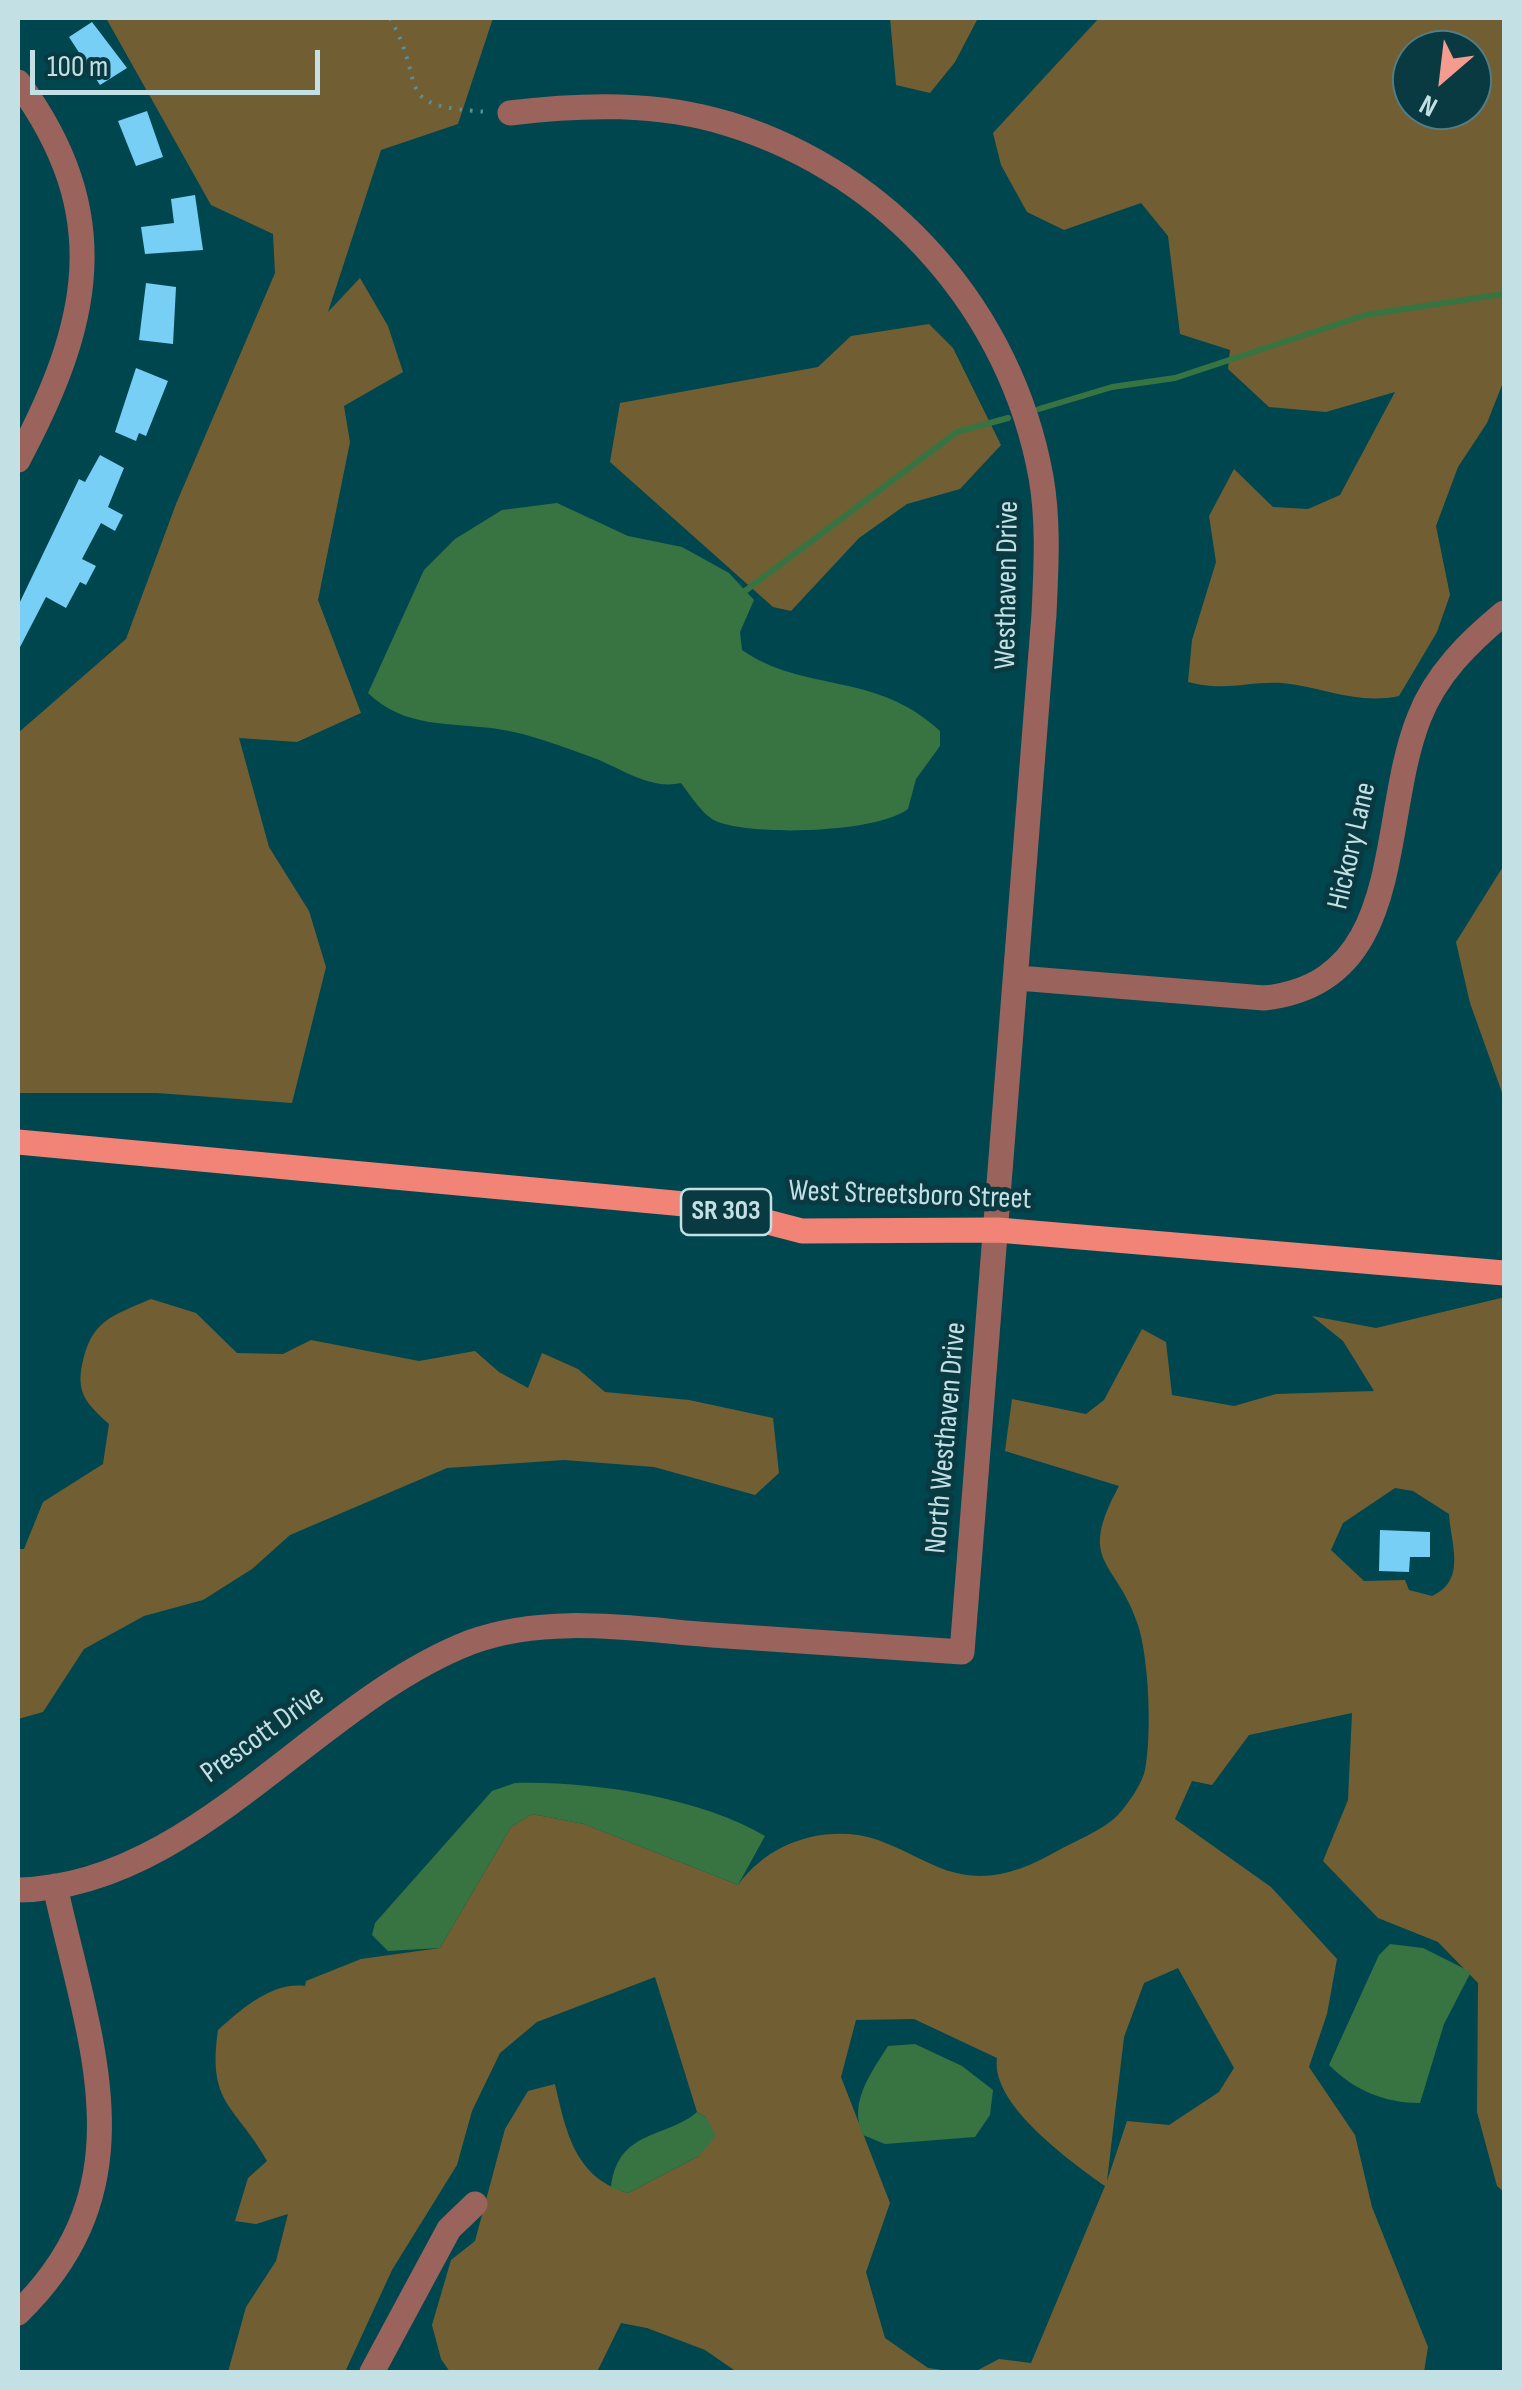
<!DOCTYPE html>
<style>
body{margin:0}
#map{position:relative;width:1522px;height:2390px;overflow:hidden;background:#00464f;font-family:"Sofia Sans Condensed",sans-serif}
canvas{display:block}
.frame{position:absolute;inset:0;border:20px solid #c3e0e5;pointer-events:none}
.north{position:absolute;left:1392px;top:30px;width:100px;height:100px;box-sizing:border-box;background:#0a3a41;border:2px solid #547c83;border-radius:50%;rotate:208deg;font-size:28px;font-weight:700;line-height:40px;text-align:center;color:#c3e0e5}
.north::after{content:'';display:block;margin:auto;width:35px;height:45px;background:#f59c91;clip-path:polygon(50% 0,100% 100%,50% 72%,0 100%)}
.scale{position:absolute;left:30px;top:50px;width:290px;height:45px;box-sizing:border-box;border:5px solid #c3e0e5;border-top:0;padding-left:12px;font-size:30px;line-height:35px;white-space:nowrap;color:#c3e0e5;-webkit-text-stroke:8px #0a3a41;paint-order:stroke}
</style>
<div id="map">
<canvas width="1522" height="2390"></canvas>
<div class="frame"></div>
<div class="north">N</div>
<div class="scale">100 m</div>
</div>
<script>
const ctx = document.querySelector('canvas').getContext('2d');
ctx.lineJoin = 'round';
function paint(path, color) {
  ctx.fillStyle = color;
  ctx.fill(path, 'evenodd');
}
function strokePath(path, color, width, dash) {
  ctx.strokeStyle = color;
  ctx.lineWidth = width;
  ctx.lineCap = dash ? 'butt' : 'round';
  ctx.setLineDash(dash || []);
  ctx.stroke(path);
}
function drawText(font, color, halo, rows, align = 'center') {
  ctx.font = font + ' "Sofia Sans Condensed",sans-serif';
  ctx.lineWidth = 10;
  ctx.setLineDash([]);
  ctx.textBaseline = 'middle';
  ctx.strokeStyle = halo;
  ctx.fillStyle = color;
  for (const [text, x, y, turn = 0] of rows) {
    ctx.save();
    ctx.translate(x, y);
    ctx.rotate((+turn || 0) * Math.PI / 180);
    ctx.textAlign = isNaN(turn) ? turn : align;
    if (halo) ctx.strokeText(text, 0, 0);
    ctx.fillText(text, 0, 0);
    ctx.restore();
  }
}
paint(new Path2D(`
 M106,18H493L458,124L381,150L328,312L360,278L388,326L403,372L344,406L350,442L318,600L361,713L297,742L239,738L269,847L309,911L326,967L292,1103L157,1093H18V733L126,639L176,504L275,273L273,234L211,205Z
 M890,18H978L955,62L930,93L896,85Z
 M1099,18H1504V380L1487,423L1458,467L1436,526L1450,595L1437,632L1399,696C1357,705 1323,687 1282,683C1247,681 1226,692 1188,682L1192,640L1216,562L1209,516L1234,469L1273,507L1308,509L1340,495L1395,392L1326,412L1269,407L1228,369L1230,350L1180,334L1168,236L1141,203L1064,230L1027,212L1001,165L993,133ZM1412,50H1472V110H1412Z
 M929,324L953,348L1001,445L960,489L907,504L859,538L791,611L773,607L610,462L620,403L818,367L851,336Z
 M1504,865V1098L1470,1003L1456,942Z
 M1501,1298L1504,1300V2192L1497,2186L1477,2112L1478,1983L1438,1942L1378,1918L1323,1861L1348,1800L1352,1713L1249,1735L1212,1785L1192,1781L1175,1819L1271,1887L1337,1959L1327,2014L1309,2067L1355,2135L1372,2207L1428,2347L1424,2372H974L999,2359L1031,2363L1105,2186C1071,2162 990,2104 997,2058L914,2019L856,2020L841,2077L890,2203L866,2272L885,2338L928,2368L956,2372H737L705,2350L647,2328L621,2323L597,2372H450L441,2359L432,2325L451,2260L475,2241L505,2129L528,2091L555,2084C566,2132 575,2178 628,2193L699,2156L706,2117L697,2112L655,1977L537,2022L500,2053L472,2111L457,2165L392,2270L345,2372H228L246,2307L276,2261L288,2214L256,2224L235,2221L248,2178L267,2161C235,2104 207,2105 218,2030C243,2008 272,1982 305,1986L306,1981L361,1959L440,1948L511,1827L532,1814L584,1824L738,1885C766,1847 811,1829 858,1835C886,1839 917,1859 943,1869C986,1885 1022,1871 1059,1850C1077,1840 1103,1830 1118,1815C1128,1804 1142,1784 1145,1770C1152,1735 1149,1659 1138,1625C1116,1558 1076,1565 1119,1486L1005,1451L1012,1399L1086,1414L1104,1400L1142,1329L1166,1342L1172,1395L1234,1406L1276,1394L1374,1391L1343,1341L1312,1316L1376,1328ZM1395,1488L1413,1491L1449,1514C1451,1545 1467,1580 1432,1596L1409,1590L1405,1580L1364,1581L1331,1550L1343,1523ZM1178,1968L1234,2068L1219,2092L1169,2125L1127,2121L1107,2181L1124,2037L1144,1983Z
 M151,1299L196,1313L237,1353L283,1354L311,1340L419,1361L475,1351L499,1372L528,1388L542,1353L578,1369L605,1392L689,1400L773,1418L779,1473L755,1495L654,1467L564,1460L447,1468L290,1535L252,1569L203,1600L144,1616L84,1649L43,1712L18,1719V1549H24L43,1502L103,1464L109,1424C88,1405 76,1394 82,1365C91,1320 112,1316 151,1299Z`), '#715f33');
paint(new Path2D(`
 M557,503L628,536L682,547L729,573L754,600L740,632L742,650C803,693 876,671 940,731V746L916,779L908,809C875,833 757,836 718,822C703,816 691,796 681,783C651,790 622,769 594,758C563,747 531,734 498,729C450,722 405,729 368,693L424,570L455,539L502,510Z
 M515,1783C592,1781 698,1797 765,1836L738,1885L584,1824L532,1814L511,1827L440,1948L388,1951L372,1935L375,1923L492,1791Z
 M1390,1944L1423,1948L1471,1972L1444,2024L1420,2103C1384,2103 1354,2090 1329,2065L1379,1955Z
 M915,2044L962,2066L993,2090L990,2115L975,2137L885,2144L863,2135C848,2103 871,2073 888,2046Z
 M697,2112L706,2117L716,2136L699,2156L628,2193L611,2188C617,2129 666,2139 697,2112Z`), '#377442');
strokePath(new Path2D(`
 M1039,409L1112,387L1175,378L1365,315L1504,294
 M745,591L957,432L1008,418`), '#377442', 6);
paint(new Path2D(`
 M92,22L127,68L100,85L69,37Z
 M147,111L163,157L136,166L118,121Z
 M195,195L203,250L145,254L141,227L174,223L171,199Z
 M146,283L176,287L173,344L139,340Z
 M136,368L168,381L146,436L139,433L136,441L115,432Z
 M100,455L124,468L108,507L123,515L115,531L101,523L82,559L96,566L86,585L80,582L66,608L46,597L18,651V606L79,479L85,482Z
 M1380,1530L1430,1532V1557H1410L1409,1572L1379,1571Z`), '#77cff5');
strokePath(new Path2D(`
 M390,18C430,89 387,106 490,112`), '#5b8e95', 4, [2.5, 8]);
strokePath(new Path2D(`
 M18,82C116,215 90,325 18,460
 M1018,978L1264,998C1408,983 1378,821 1419,718C1436,674 1469,642 1504,613
 M18,1890C193,1887 315,1702 471,1642C547,1614 634,1629 712,1635C796,1641 879,1647 962,1652L1044,614C1046,569 1049,523 1041,477C1011,312 891,174 729,124C658,102 583,104 510,113
 M18,2313C151,2184 89,2042 55,1886
 M372,2372L449,2229L475,2204`), '#9a635c', 25);
strokePath(new Path2D(`
 M18,1142L706,1206L802,1231L998,1230L1504,1273`), '#f28477', 25);
for (const [x, y, w] of [
 [726,1212,90]
]) {
  const box = new Path2D();
  box.roundRect(x - w / 2, y - 23, w, 46, 8);
  ctx.fillStyle = '#0a3a41';
  ctx.fill(box);
  strokePath(box, '#c3e0e5', 2.5);
}
drawText('bold 28px', '#c3e0e5', null, [
 ["SR 303",726,1212]
]);
drawText('30px', '#c3e0e5', '#0a3a41', [
 ["Westhaven Drive",1008,585,-89],
 ["Hickory Lane",1353,846,-77],
 ["West Streetsboro Street",910,1196,2],
 ["North Westhaven Drive",947,1438,-85],
 ["Prescott Drive",263,1735,-36]
]);
</script>
